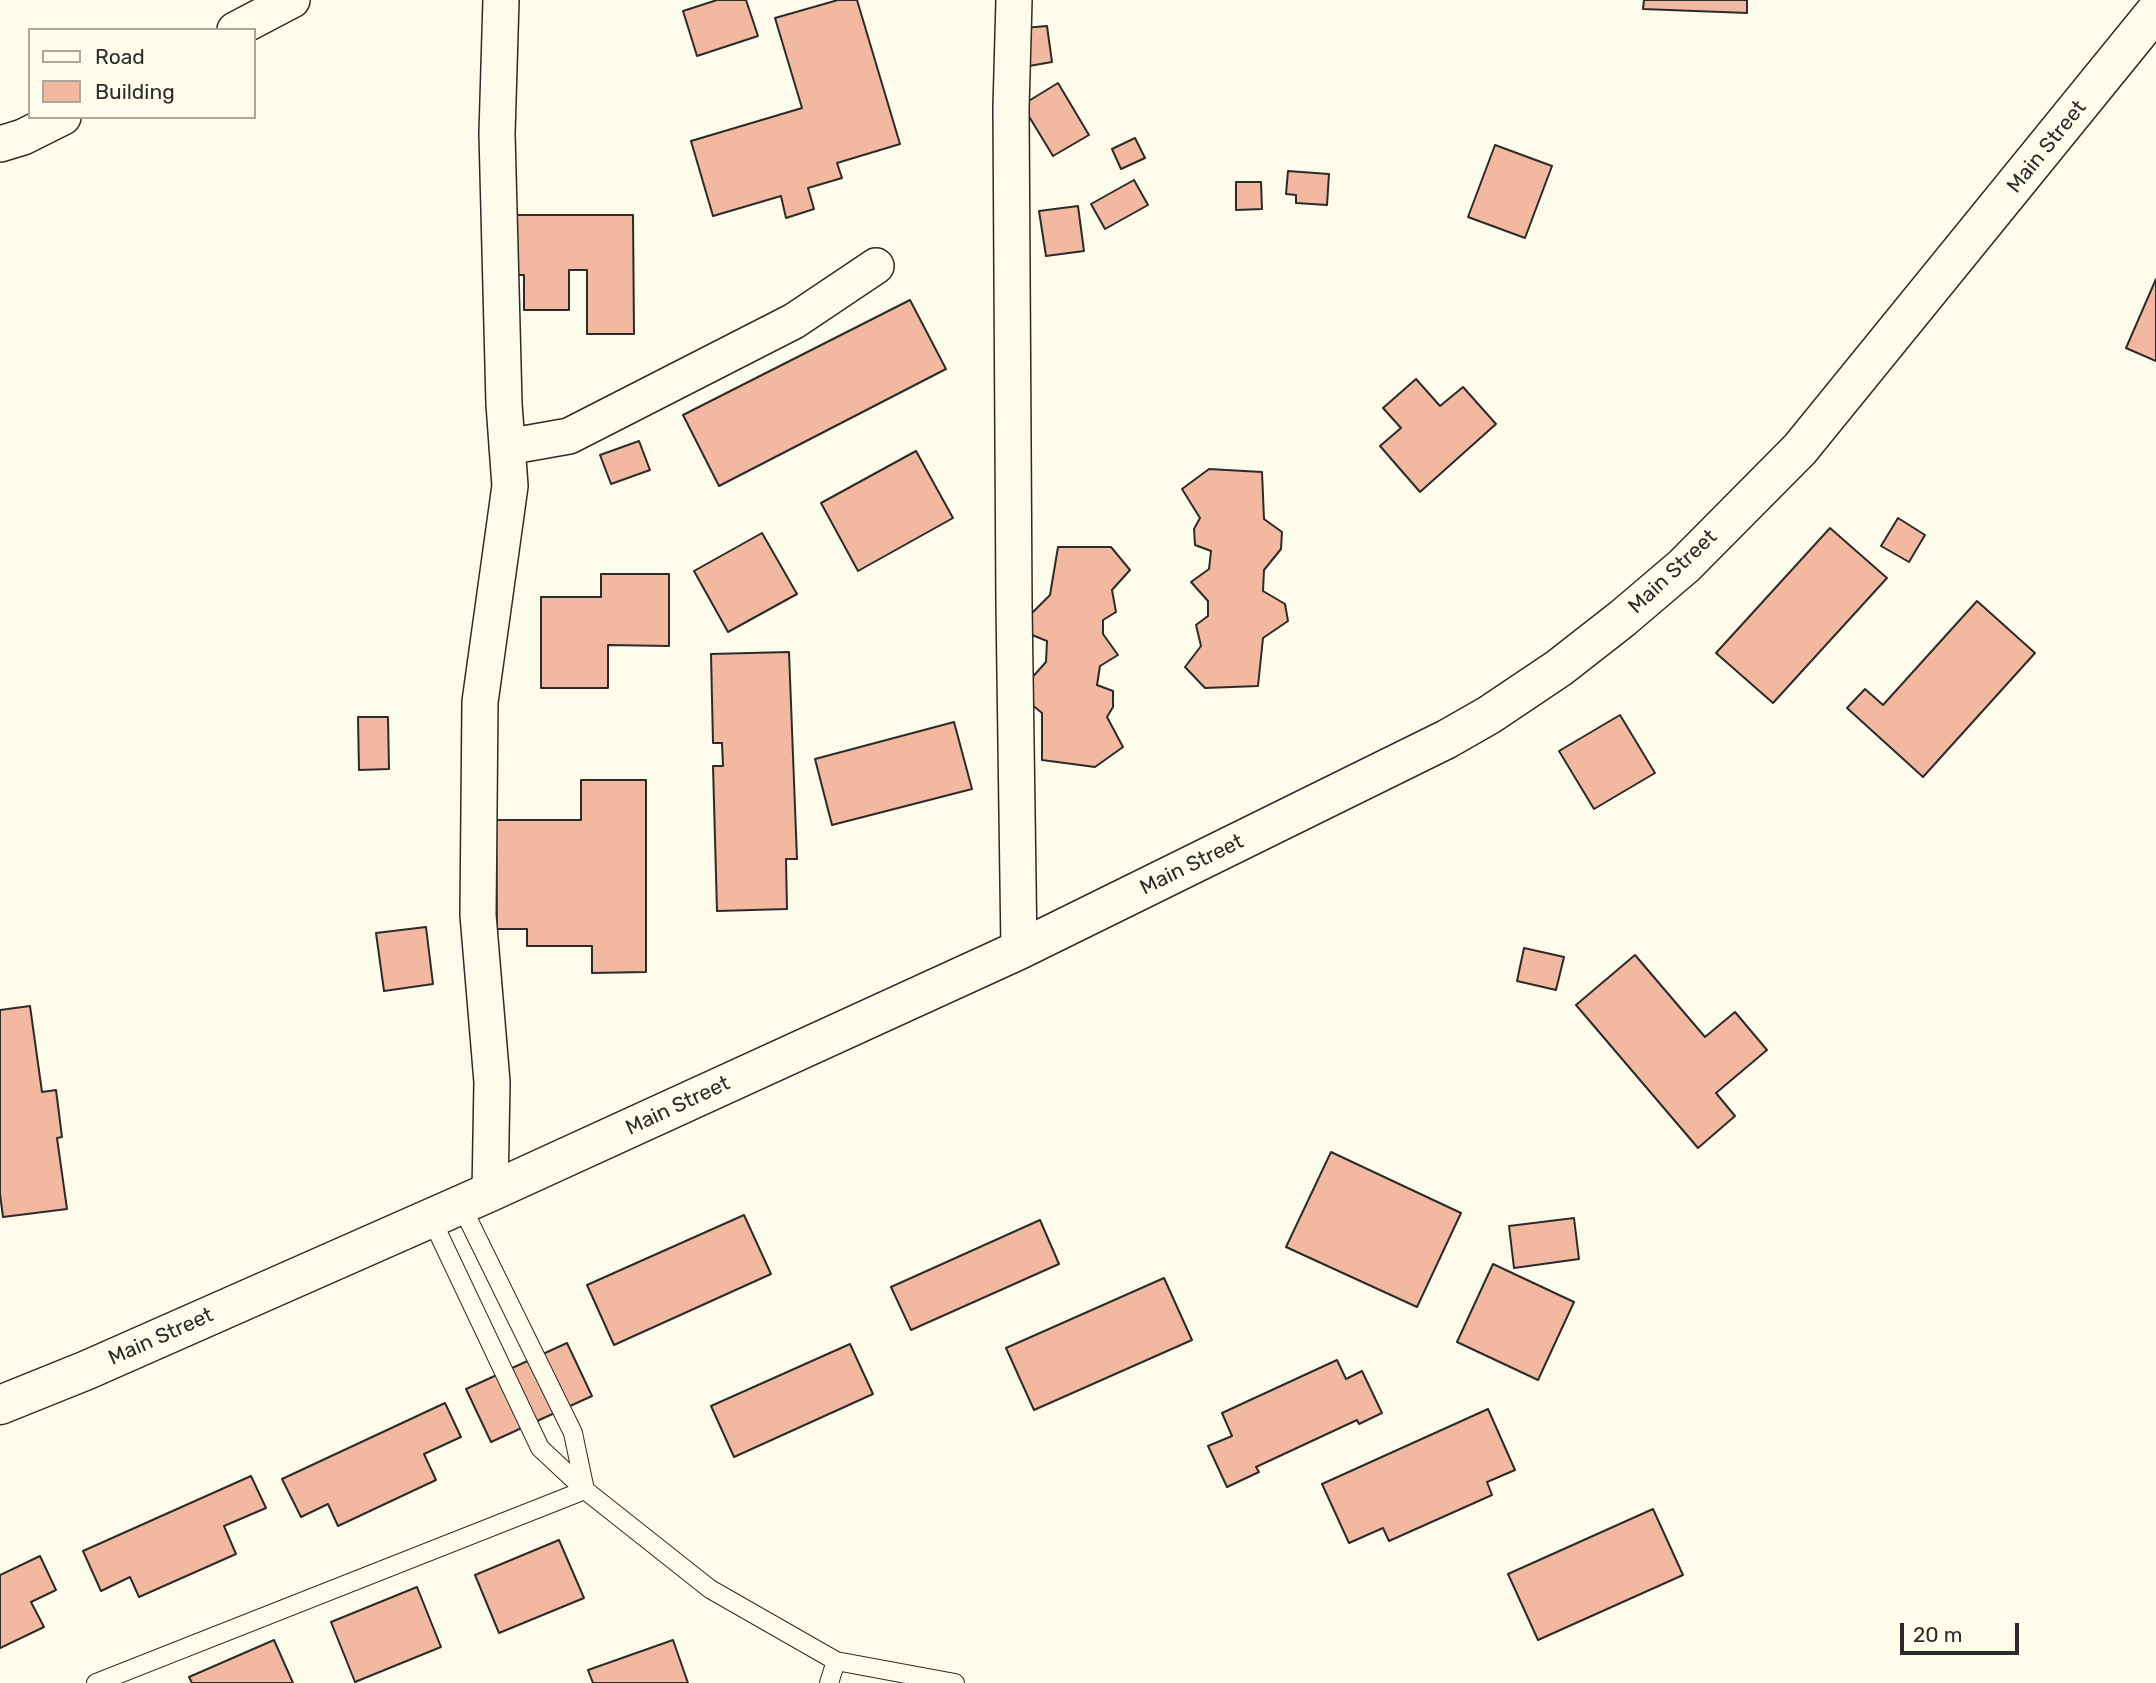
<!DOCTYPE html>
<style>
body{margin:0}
#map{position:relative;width:2156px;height:1683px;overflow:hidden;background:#fdfbea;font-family:Rubik,sans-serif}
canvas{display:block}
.legend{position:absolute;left:28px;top:28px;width:228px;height:91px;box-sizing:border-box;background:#fdfbea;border:2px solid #a9a89e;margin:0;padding:9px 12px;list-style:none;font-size:21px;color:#2b2b2b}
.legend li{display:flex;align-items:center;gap:14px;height:35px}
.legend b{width:35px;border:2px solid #a9a89e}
.scale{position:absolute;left:1900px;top:1623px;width:119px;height:32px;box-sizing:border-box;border:4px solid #2b2b2b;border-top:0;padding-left:9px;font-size:21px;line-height:24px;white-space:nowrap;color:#2b2b2b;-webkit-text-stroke:5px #fdfbea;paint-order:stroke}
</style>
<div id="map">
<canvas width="2156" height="1683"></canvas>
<ul class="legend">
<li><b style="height:9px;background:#fdfbea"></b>Road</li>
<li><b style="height:19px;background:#f2b8a0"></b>Building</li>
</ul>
<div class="scale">20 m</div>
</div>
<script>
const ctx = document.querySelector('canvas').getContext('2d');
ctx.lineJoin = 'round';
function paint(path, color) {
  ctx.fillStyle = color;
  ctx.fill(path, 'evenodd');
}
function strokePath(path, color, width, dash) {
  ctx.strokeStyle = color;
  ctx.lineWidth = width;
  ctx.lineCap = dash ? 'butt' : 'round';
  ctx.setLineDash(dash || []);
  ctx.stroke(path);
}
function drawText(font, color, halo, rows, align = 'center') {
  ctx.font = font + ' Rubik,sans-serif';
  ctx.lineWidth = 5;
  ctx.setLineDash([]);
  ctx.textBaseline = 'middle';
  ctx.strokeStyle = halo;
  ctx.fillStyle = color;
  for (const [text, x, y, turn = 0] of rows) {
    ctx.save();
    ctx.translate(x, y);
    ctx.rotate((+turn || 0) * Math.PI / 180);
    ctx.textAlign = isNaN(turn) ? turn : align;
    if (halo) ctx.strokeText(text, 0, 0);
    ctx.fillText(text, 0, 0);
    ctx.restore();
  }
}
const building = new Path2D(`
 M717,0H746L758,36L697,56L683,11Z
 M838,0H857L900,144L837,163L842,178L808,188L814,209L786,218L781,196L713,216L691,141L802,108L775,18Z
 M1644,0H1747V13L1643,9Z
 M1047,26L1052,62L1029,66L1024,28Z
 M1058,83L1089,135L1053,156L1022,105Z
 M1135,138L1145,158L1121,169L1112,149Z
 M1495,145L1552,166L1525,238L1468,217Z
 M1288,171L1329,174L1327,205L1296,203V195L1286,194Z
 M1134,180L1148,205L1105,229L1091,204Z
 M1236,182H1261L1262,209L1236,210Z
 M1078,206L1084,251L1046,256L1039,211Z
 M508,215H633L634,334H587V270H569V310H524V275H508Z
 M2156,279V361L2126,348Z
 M910,300L946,369L719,486L683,415Z
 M1416,379L1440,406L1463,387L1496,424L1420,492L1380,446L1401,428L1383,408Z
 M639,441L650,470L611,484L600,455Z
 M916,451L953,518L858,571L821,503Z
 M1209,469L1262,472L1264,519L1282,532L1281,549L1264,570L1263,591L1285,604L1288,621L1263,638L1258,686L1205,688L1185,667L1201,646L1196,625L1208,616V601L1191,582L1209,569L1211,551L1195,545L1194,529L1200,518L1182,489Z
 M1898,518L1925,535L1909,562L1881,546Z
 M1830,528L1887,578L1773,703L1716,653Z
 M762,533L797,594L728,632L694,571Z
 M1058,547H1111L1130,570L1112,590L1116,612L1103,620V634L1118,655L1100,666L1097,685L1113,691V707L1107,717L1123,747L1095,767L1042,760V713L1026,700L1028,682L1046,662L1047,641L1032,635L1030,615L1050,595Z
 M601,574H669V646L608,645V688H541V597H601Z
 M1977,601L2035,653L1923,777L1847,708L1865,689L1883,705Z
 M789,652L797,859H786L787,909L717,911L713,766H723L722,743H713L711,654Z
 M1620,715L1655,773L1594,809L1559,751Z
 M358,717H388L389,769L359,770Z
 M954,722L972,789L832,825L815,759Z
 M581,780H646V972L592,973V946H527V929H497L496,820H581Z
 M426,927L433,984L384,991L376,933Z
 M1524,948L1564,957L1556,990L1517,981Z
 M1635,955L1705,1037L1735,1012L1767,1050L1716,1093L1735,1116L1698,1148L1576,1005Z
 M30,1006L42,1092L56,1090L62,1137L57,1138L67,1209L3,1217L0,1194V1010Z
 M1331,1152L1461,1213L1417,1307L1286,1247Z
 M744,1215L771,1274L614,1345L587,1285Z
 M1574,1218L1579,1259L1514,1268L1509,1226Z
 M1040,1220L1059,1264L911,1330L891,1287Z
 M1493,1264L1574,1302L1538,1380L1457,1342Z
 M1164,1278L1192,1340L1034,1410L1006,1348Z
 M567,1343L592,1396L491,1442L466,1389Z
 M850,1344L873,1394L734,1457L711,1406Z
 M1337,1360L1346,1379L1362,1371L1382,1413L1359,1424L1357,1420L1256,1467L1259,1472L1227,1487L1208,1446L1232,1436L1222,1413Z
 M445,1403L461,1437L424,1454L436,1480L338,1526L328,1504L301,1517L282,1479Z
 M1488,1409L1515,1470L1487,1482L1492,1495L1389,1541L1383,1528L1349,1543L1322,1484Z
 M251,1476L266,1508L224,1526L236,1554L139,1597L130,1577L101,1591L83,1551Z
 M1653,1509L1683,1575L1538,1640L1508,1574Z
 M559,1540L584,1598L499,1633L475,1575Z
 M40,1556L56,1590L31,1602L44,1627L0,1648V1575Z
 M417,1587L441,1647L355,1682L331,1622Z
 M274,1640L293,1683H192L189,1677Z
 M673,1640L688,1683H593L588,1670Z`);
paint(building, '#f2b8a0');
strokePath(building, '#2b2b2b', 2);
const lane = new Path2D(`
 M461,1205L573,1433L585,1490
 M431,1218L540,1448L585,1490L710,1589L836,1661L955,1683
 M96,1683L585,1490
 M829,1683L836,1661`);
const street = new Path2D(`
 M1014,0L1011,108L1014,605L1019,950
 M235,30L292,0
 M0,144L23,137L63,117
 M507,447L569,436L794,321L876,266
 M490,1192L492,1082L478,915L480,702L510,486L504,404L497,134L501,0`);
const secondary = new Path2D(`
 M0,1405L87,1370L490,1192L1019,950L1447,739L1489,715L1559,668L1623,618L1684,566L1800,449L2156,11`);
strokePath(lane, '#2b2b2b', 20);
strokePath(street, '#2b2b2b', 38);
strokePath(secondary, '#2b2b2b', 41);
strokePath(lane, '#fdfbea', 18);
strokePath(street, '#fdfbea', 35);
strokePath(secondary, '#fdfbea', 38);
drawText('21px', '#2b2b2b', '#fdfbea', [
 ["Main Street",2047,147,-51],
 ["Main Street",1673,572,-43],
 ["Main Street",1192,865,-26],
 ["Main Street",678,1106,-25],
 ["Main Street",161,1337,-24]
]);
</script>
